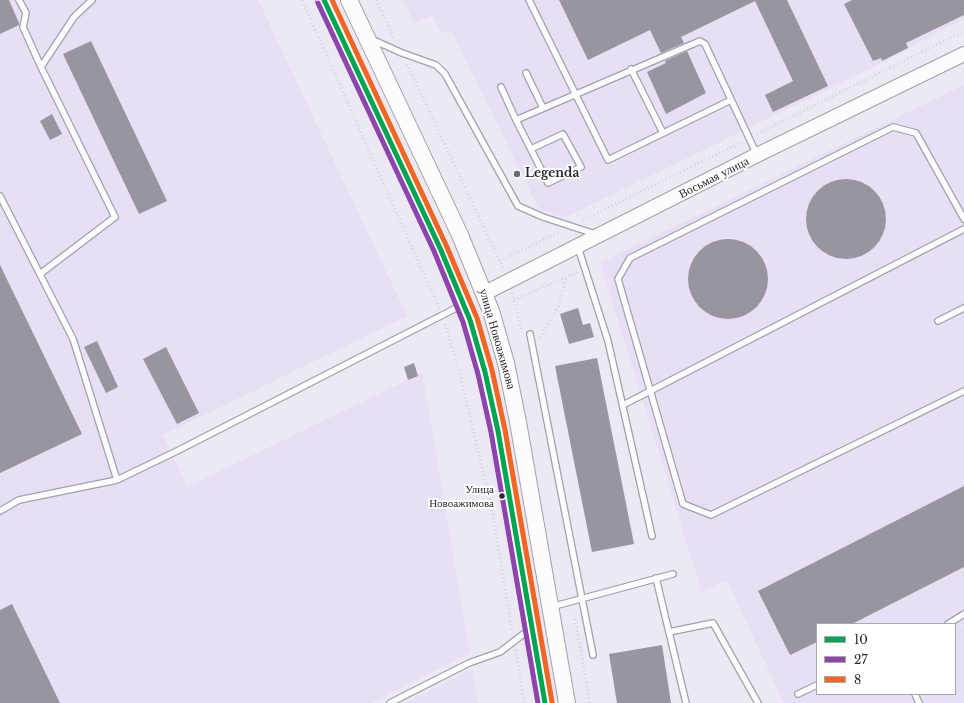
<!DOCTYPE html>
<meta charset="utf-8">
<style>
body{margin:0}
#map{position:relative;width:964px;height:703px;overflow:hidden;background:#ece8f4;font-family:"Libre Baskerville",serif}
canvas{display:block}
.legend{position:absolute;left:816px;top:623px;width:140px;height:72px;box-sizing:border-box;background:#fff;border:1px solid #a9a8ab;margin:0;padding:5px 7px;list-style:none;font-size:12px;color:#28262e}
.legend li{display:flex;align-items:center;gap:8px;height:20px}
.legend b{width:20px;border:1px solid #a9a8ab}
</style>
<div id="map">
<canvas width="964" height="703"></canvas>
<ul class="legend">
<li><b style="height:5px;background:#00a651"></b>10</li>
<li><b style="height:5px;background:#8e44ad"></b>27</li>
<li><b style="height:5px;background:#f26522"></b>8</li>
</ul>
</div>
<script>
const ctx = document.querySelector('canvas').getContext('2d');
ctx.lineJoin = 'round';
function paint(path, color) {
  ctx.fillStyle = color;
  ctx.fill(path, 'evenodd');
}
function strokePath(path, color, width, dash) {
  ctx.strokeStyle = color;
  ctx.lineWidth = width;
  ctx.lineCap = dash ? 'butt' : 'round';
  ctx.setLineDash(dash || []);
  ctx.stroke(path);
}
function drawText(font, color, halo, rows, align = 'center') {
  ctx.font = font + ' "Libre Baskerville",serif';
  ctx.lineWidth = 4;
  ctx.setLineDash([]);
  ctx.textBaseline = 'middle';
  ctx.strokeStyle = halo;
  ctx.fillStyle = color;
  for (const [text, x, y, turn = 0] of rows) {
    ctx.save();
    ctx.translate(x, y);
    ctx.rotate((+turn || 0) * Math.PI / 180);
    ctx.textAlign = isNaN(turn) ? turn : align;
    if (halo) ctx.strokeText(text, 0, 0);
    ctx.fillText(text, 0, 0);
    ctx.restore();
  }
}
paint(new Path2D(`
 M0,0H258L407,316L163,435L187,487L422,373L470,653L372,703H0Z
 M403,0H964V19L869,69L564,218L539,209L451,30L441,33L433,15L414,23Z
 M964,85V703H784L727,580L702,592L600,263ZM817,624H955V694H817Z
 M472,669L478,703H407Z`), '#e6dff5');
paint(new Path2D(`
 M0,0H9L19,23V25L0,34Z
 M559,0H787L828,86L773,112L765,95L793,81L755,1L681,37L684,43L661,53L650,30L588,60Z
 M852,0H964V15L906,43L908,48L882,61L881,58L873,61L844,4Z
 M91,41L167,201L139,214L63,54Z
 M687,51L706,93L666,114L647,72L666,63L665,61Z
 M52,114L62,134L50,140L40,121Z
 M806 219a40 40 0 1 1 80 0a40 40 0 1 1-80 0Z
 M688 279a40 40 0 1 1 80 0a40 40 0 1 1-80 0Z
 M0,265L82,434L0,473Z
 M578,308L583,325L590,323L594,337L569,344L560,314Z
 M97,341L118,387L106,393L84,347Z
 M166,347L199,413L177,424L143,359Z
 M597,358L634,544L592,552L555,366Z
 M414,363L418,376L408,380L404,367Z
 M964,486V567L852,624H817V642L790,655L758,591Z
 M12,604L60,703H0V610Z
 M662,645L671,703H617L609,654Z`), '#99959e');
const service = new Path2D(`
 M19,0L26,13L23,27L41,67
 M529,0L608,160L731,100
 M371,39L402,53L436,65L445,74L518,206L543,217L595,234
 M631,69L663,133
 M526,73L543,108
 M501,87L516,120
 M531,149L563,134L581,167L548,183L516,120L700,41L705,44L757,155
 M0,196L73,339L117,480
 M964,219L916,133L893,127L630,258L618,279L683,504L711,515L964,391
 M578,247L608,341L652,536
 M40,274L115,217L41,67L74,17L92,0
 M938,321L964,308
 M530,334L593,655
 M623,405L964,229
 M0,511L19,500L117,480L179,450L462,305
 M656,578L686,703
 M551,607L673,574
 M948,624L964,614
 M669,632L713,623L758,703
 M798,694L817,685
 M915,694L919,703
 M390,703L469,663L500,652L530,629`);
const tertiary = new Path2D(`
 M485,293L757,155L964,54`);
const secondary = new Path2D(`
 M324,0L440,248L470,320L485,372L498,431L545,703
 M349,0L460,235L491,311L506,363L518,422L567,703`);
strokePath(service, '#a3a0a9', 8);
strokePath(tertiary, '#a3a0a9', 16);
strokePath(secondary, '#a3a0a9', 18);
strokePath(new Path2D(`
 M302,0L439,308
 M376,0L395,40
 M407,64L504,270
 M757,134L964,31
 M583,220L742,142
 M500,261L559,232
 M512,293L522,331
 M514,300L578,272
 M445,324L461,378L492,510L512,631
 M540,338L558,307L566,278
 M575,619L590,703
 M955,641L964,628
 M516,650L524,703`), '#d4d3d6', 2.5, [1, 3]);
strokePath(service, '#fcfcfd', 5.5);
strokePath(tertiary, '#fcfcfd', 14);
strokePath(secondary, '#fcfcfd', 16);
strokePath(new Path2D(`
 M324,0L440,248L470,320L485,372L498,431L545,703`), '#00a651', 5);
strokePath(new Path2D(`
 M318,3L434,251L463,322L478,374L491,432L538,703`), '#8e44ad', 5);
strokePath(new Path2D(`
 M332,0L446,245L477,318L492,370L505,430L552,702`), '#f26522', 5);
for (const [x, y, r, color] of [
 [517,174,4,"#6d6a73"],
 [502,496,3.5,"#28262e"]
]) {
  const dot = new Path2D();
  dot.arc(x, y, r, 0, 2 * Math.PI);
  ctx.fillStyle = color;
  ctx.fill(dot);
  strokePath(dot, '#fff', 1.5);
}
drawText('11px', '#28262e', '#fff', [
 ["Улица",494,490],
 ["Новоажимова",494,504]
], 'right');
drawText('bold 12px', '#28262e', '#fff', [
 ["Legenda",525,174]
], 'left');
drawText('12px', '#28262e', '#fff', [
 ["Восьмая улица",714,178,-27],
 ["улица Новоажимова",497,339,74]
]);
</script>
